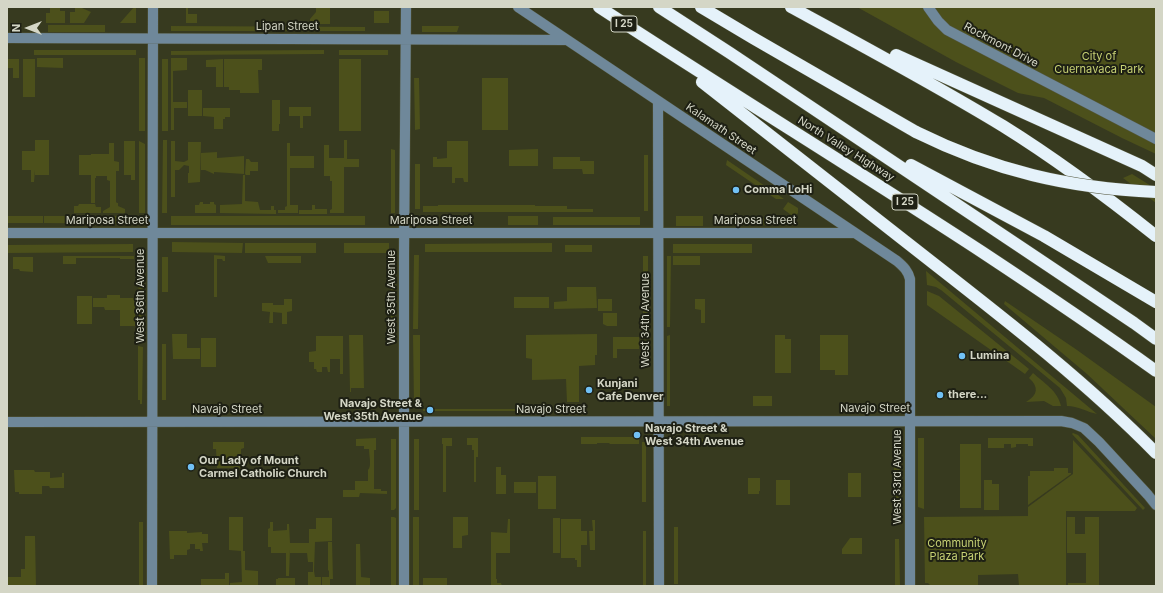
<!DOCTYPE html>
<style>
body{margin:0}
#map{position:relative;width:1163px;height:593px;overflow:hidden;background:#373a1f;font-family:Inter,sans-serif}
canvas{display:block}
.frame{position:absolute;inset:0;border:8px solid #d4d6c6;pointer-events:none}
.north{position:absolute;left:8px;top:8px;width:40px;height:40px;-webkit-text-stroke:3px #1e2014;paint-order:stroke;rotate:270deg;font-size:11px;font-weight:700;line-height:16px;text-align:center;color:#d4d6c6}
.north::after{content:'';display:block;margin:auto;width:14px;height:18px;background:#d4d6c6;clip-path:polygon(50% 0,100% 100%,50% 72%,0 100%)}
</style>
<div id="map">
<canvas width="1163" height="593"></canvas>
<div class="frame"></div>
<div class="north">N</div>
</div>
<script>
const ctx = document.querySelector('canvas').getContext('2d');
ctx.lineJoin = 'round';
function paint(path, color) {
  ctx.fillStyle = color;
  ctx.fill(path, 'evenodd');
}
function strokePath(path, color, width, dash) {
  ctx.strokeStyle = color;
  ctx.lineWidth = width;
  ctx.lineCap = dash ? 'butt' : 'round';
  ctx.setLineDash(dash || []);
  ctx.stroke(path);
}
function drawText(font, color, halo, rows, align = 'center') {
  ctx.font = font + ' Inter,sans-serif';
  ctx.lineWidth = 4;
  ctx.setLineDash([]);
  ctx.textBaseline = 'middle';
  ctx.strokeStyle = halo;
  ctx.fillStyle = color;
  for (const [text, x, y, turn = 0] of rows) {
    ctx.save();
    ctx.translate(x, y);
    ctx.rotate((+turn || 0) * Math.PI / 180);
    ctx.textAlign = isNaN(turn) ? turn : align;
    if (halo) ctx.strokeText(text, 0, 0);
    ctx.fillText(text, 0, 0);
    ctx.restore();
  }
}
paint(new Path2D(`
 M50,7H60V11H65V23H46V13H50Z
 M134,7H136V23H120Z
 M186,7H188V14H197V23H186Z
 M316,7H330V24H310V19L316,12Z
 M857,7H1156V154L1122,138L1044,98L1018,93L956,62Z
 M75,8H82L91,12L84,23H70V12H75Z
 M374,11H389V23H374Z
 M48,25H105V32H48Z
 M171,26L365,27V31H171Z
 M422,26H459L457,32H422Z
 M34,50H136V55H34Z
 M324,50V54L171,55V51Z
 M339,50H388V55H339Z
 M37,58H63V68L37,67Z
 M139,58H145V131H139Z
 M171,58H187V70L173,71V102H187V108H174V130H171Z
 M7,59H19V78H13V68H7Z
 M23,59H35V97H23Z
 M162,59H168V131H162Z
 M223,59V87H216V67H206V60Z
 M224,59H262V70H258L259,93H240V90H229V87H224Z
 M339,59H361V131H339Z
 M414,78H419L420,129L415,130Z
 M482,78H508V130H482Z
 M188,90H202V116H188Z
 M272,100H280V124H279V131H272Z
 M289,107H311V116H303V128H300V116H289Z
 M203,108H230V117H225V119H223V129H214V117L203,116Z
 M35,140H49V175H35V170L34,182H31V170H22V151H35Z
 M163,140H167V213H162Z
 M344,140H347V159H359V167H344V213H330V210L332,209V181H330V176H324V145H329V158H344Z
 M124,141H135V180H131V175H124Z
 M139,141L145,144V213H139Z
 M171,141H175V161L184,162L188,160V142H201L200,182L188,183V173H189V166L184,165L179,170H175V197H171Z
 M447,141H468V182H464L463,178H455V183H452V167H433V157H437V159L447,158Z
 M109,143H114V161L119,162V171H116V202L117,203H118V206L125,209V213H103V211L110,207V181L107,180V176H96V178H95V203H91V175H79V155H91V154H109Z
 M287,143H290V156H314V168H290V205H298V213H278V210H285V207L287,206Z
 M391,149L395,150V213H391Z
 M538,149V166H509V150Z
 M217,152V158L244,156V174L214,172V174L205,170H201V153Z
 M644,155H648V211H644Z
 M553,157H580V161H594V174H583L582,169H553Z
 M246,159H249L251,162H258V171H250V175H246L245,174Z
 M727,160L784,199H776L726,165Z
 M415,164H420V209H415Z
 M1132,174L1156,189V203L1123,178Z
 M243,175H245V201L258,202L260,210H271V206H274V210H276V214L220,213V205L242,204Z
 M200,202H203V204H210V202H214V204L216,205V213H195V205H199Z
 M788,202L798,208V213L794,217L783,209Z
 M79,204H95L96,207H101V213H74V206H78Z
 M312,205H315V209H327V214H299V210H312Z
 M438,205H535V206H567V209H593V212H423V206H438Z
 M7,216H43V223H7Z
 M44,216H135V224L44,223Z
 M171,216H365V225H171Z
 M508,216H538V225H508Z
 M676,216H703V226H676Z
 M553,217H640V225H553Z
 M744,217H762L772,225L750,224Z
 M172,242L243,243L242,253L172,252Z
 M245,243H316V253H245Z
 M344,243H389V253H344Z
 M552,243V252H425V244Z
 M133,244V252L7,253V245Z
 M673,244H752V253H673Z
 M565,245H592V252H565Z
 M214,255L225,256V261H223L222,259H217V297H214Z
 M414,255H419L418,329H413Z
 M63,256H134V259H120V258H76V264H63Z
 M139,256H144V326H138Z
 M265,256H301V263H268Z
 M391,256H396V320L391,323Z
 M643,256H648V326H643Z
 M667,256H671L670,327H667Z
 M673,256H700V265H673Z
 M13,257H33V272L20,271L19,269H13Z
 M162,257H168V292H162Z
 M926,271L1097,414C1087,412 1078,406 1067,406L1066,398L1060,388L941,290L936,287L927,285Z
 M567,287H596L597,308L554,309V302L567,301Z
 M927,291L939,296L1029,369L1025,374L927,305Z
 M107,295H120V298H135V326H120V310H105L104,307H93V298H107Z
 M77,296H92V324H77Z
 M514,297H549V308H514Z
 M284,299H292V311L287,312V324H282V313L273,312V323H269L270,312L262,311V303H273V305H284Z
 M598,299H612V311H598Z
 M695,299H705V323H701V310L695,309Z
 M1005,301L1077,350L1156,407V439L1087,374L1004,304Z
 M603,313H617V326H607L603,324Z
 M172,334H187V348H200V359H173Z
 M597,334V355H595V365L579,366V402H567L566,379L532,380V359L526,358V335Z
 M349,335H363L364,388H351V392H350Z
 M413,335H420V405H414Z
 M670,335V406H667V336Z
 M775,335H785V339H791V373H775Z
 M820,335H848V375H835V370H820Z
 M316,336H343V374H340V359H330V372H328L327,367H322V372H317L316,369H314V362H309V352L316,351Z
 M613,337H639V349H617V358H613Z
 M201,338H216V367H201Z
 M162,344H166V400H162Z
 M138,346L143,347L142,404H140V400H138Z
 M1033,373C1044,383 1058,391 1061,406H1053L1044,401L1026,402C1038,395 1039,387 1029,378Z
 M753,396H772V406H753Z
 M423,409H518V411H423Z
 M1073,433L1078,435L1145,508L1143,510L1072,434Z
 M581,437H639V444H610L609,443H597V444H581Z
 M376,438V450H374V489H381V491H387V494L360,493L359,497H343V490H355V481H368V470C372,466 369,456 369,449H364V446H356V439Z
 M442,438H452V446H446V492H443V444H442Z
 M467,438H478V457H476V482H474V450H472V445H467Z
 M918,438H924V509L918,507Z
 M988,438H1033V446H1028V444H1016V447L1011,448V444H1004V448H988Z
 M391,439H396V508L394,510H391Z
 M414,439H419V510H414Z
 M707,439V445H677L676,440Z
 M1073,440L1137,508L1135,511H1066V586H1019L1018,574L978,575V586H931L928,583H925L924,517L1028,516V507L1073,474Z
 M894,441H900V510H894Z
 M213,442H244V448L241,449V468H217L216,449H213Z
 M642,442H646V502H642Z
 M960,444H981V508H960Z
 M496,467H501V475H506V494H496Z
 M1054,468H1068V473H1071V474L1028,505V476H1030V471H1054Z
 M14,470H34L35,472H50V478L62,477V473H64V488H50L49,486H42V494H19V492H15Z
 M848,473H861V497H848Z
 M538,476H556V509H538Z
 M748,478H760V491H759V494H748Z
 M776,480H790V505H776Z
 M984,480H992V484H999V510H984Z
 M514,482H536V493H514Z
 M229,517H243V551H245V570L258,571V586H230V583L242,582L241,551L229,550Z
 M391,517H394L396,518V586H391Z
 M413,517H419V586H413Z
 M453,517H468V535L462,536V548H453Z
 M1067,517H1075V534H1085V517H1099V586H1068V583H1086V553H1067Z
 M316,518H332V541L315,542L314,571L315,577H321V586H308V572H313V562H308L307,553H290V549L289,576H286V553H271V547H268V529L270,528V522H273V531L287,530V524H289L290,543H309V529H316Z
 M553,518H560V553H553Z
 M508,519H510V553H496V579H497V583H501L502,586H491V532L507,533Z
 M561,519H581V531H587V545H581V567H577V560H575V558H561Z
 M592,520H595V550H590L589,531H593Z
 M139,522H143V586H139Z
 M674,527H678V584H674Z
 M169,531H187V533L202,532V534H208V543H202L203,551H200V549H195V544H190V549L187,550V555H174V559H170Z
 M643,531H646V586H643Z
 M25,536H35L36,586H8V577H21V569H25Z
 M850,538H862V554H842V549Z
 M895,539H899L900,586H895Z
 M328,542H332L333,579H330V586H322V577H329V571L328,570Z
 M356,544H360L361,577L370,578V586H356Z
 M225,573H229V586H201V579H225Z
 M278,578H295V586H276V579H278Z
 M423,578H447V586H423Z`), '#4c501b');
const minor = new Path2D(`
 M518,7L897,261C904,267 908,271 910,279V586
 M928,7L938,21L947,30L1156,139
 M7,38L567,40
 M658,101L659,586
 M7,233H855
 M7,422L1061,421L1072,423L1084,428L1099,442L1148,495L1156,505
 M152,586L153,7
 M404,586V254L406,7`);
const highway = new Path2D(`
 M599,7C726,90 855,169 982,252C1041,291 1099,330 1156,371
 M659,7L730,53L1022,248L1134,323L1156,339
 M701,7L753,38L916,132
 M791,7C863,46 934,84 1003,126C1056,159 1107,197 1156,236
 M896,55L1142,166L1156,175
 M702,82C779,142 856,202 933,263C1010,323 1087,383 1156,453
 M911,165L1044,236L1156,302`);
strokePath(minor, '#53563d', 11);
strokePath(highway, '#53563d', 13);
strokePath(minor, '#6f889a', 10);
strokePath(highway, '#e5f2fa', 12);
const highwayBridge = new Path2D(`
 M916,132C995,171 1068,188 1156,192`);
strokePath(highwayBridge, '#53563d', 13, []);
strokePath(highwayBridge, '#e5f2fa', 12);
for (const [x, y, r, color] of [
 [736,190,4,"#71c1f5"],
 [962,356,4,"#71c1f5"],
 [589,390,4,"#71c1f5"],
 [940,395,4,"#71c1f5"],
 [430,410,4,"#71c1f5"],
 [637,435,4,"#71c1f5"],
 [191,467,4,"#71c1f5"]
]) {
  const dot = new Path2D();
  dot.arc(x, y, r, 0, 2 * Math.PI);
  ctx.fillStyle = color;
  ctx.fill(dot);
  strokePath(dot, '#1e2014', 1.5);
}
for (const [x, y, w] of [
 [624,24,26],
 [905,202,26]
]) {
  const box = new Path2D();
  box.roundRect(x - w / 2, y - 8, w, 16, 3);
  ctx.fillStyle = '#1e2014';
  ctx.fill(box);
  strokePath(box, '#d4d6c6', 1);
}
drawText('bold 10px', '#d4d6c6', null, [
 ["I 25",624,24],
 ["I 25",905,202]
]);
drawText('11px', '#d4d6c6', '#1e2014', [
 ["Lipan Street",287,27],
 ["Rockmont Drive",1001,45,28],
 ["Kalamath Street",721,129,34],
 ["North Valley Highway",846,149,32],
 ["Mariposa Street",107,221],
 ["Mariposa Street",431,221],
 ["Mariposa Street",755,221],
 ["West 36th Avenue",141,296,-90],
 ["West 35th Avenue",392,297,-90],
 ["West 34th Avenue",646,320,-90],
 ["Navajo Street",875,409],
 ["Navajo Street",227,410],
 ["Navajo Street",551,410],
 ["West 33rd Avenue",898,477,-90]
]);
drawText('11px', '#c7d174', '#1e2014', [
 ["City of",1099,57],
 ["Cuernavaca Park",1099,70],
 ["Community",957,544],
 ["Plaza Park",957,557]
]);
drawText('bold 11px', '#d4d6c6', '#1e2014', [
 ["Comma LoHi",744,190],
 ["Lumina",970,356],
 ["Kunjani",597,384],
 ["Cafe Denver",597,397],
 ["there...",948,395],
 ["Navajo Street &",422,404,"right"],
 ["West 35th Avenue",422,417,"right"],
 ["Navajo Street &",645,429],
 ["West 34th Avenue",645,442],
 ["Our Lady of Mount",199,461],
 ["Carmel Catholic Church",199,474]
], 'left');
</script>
